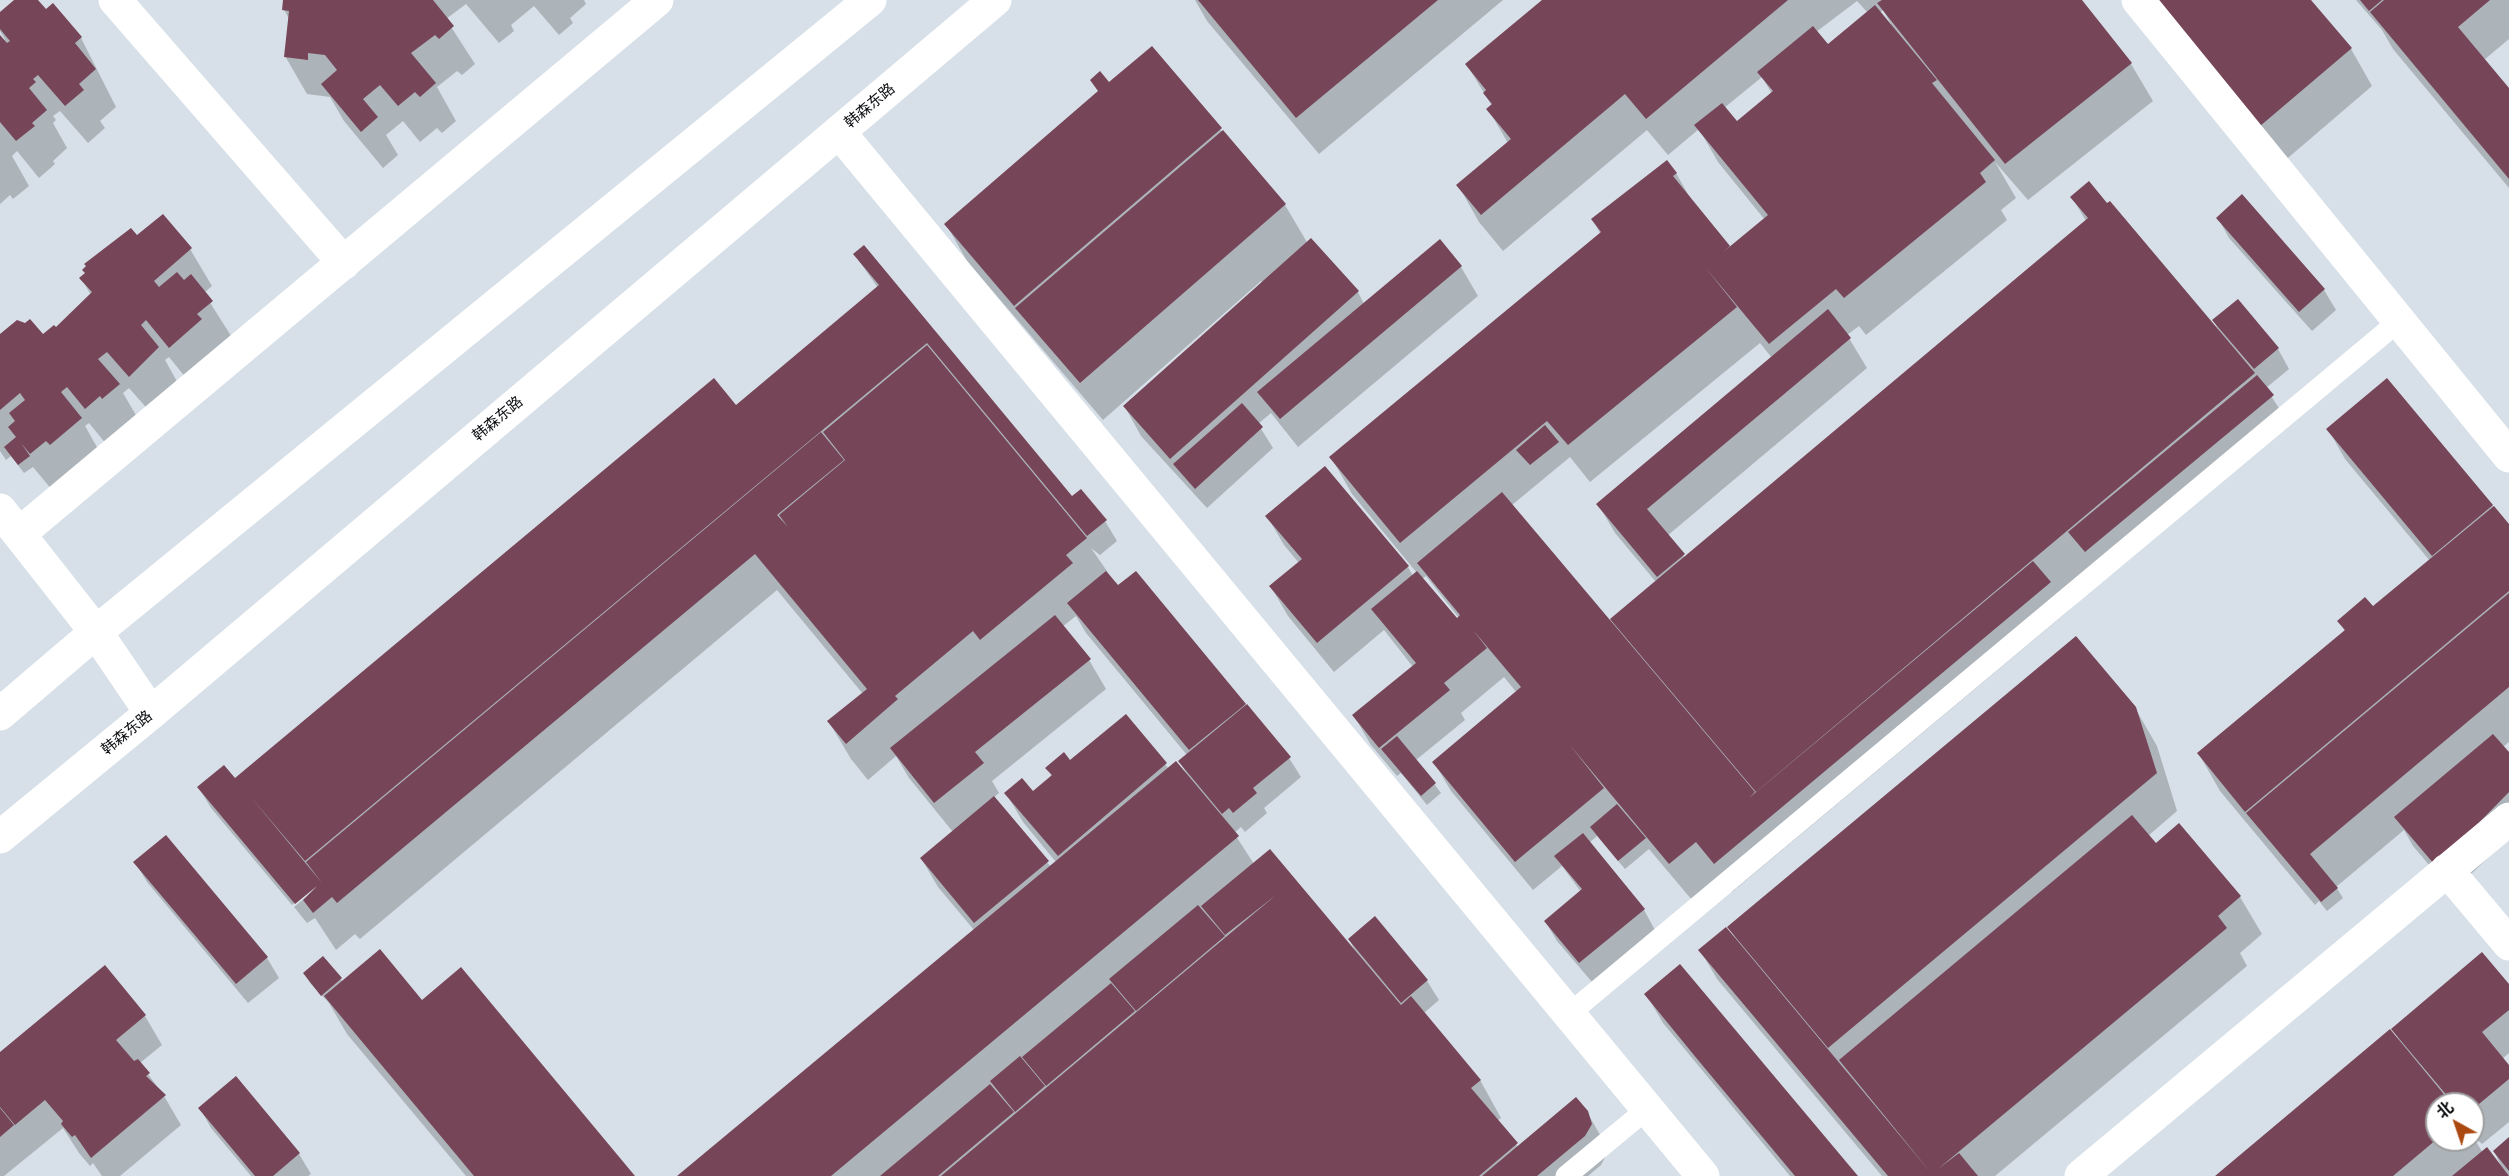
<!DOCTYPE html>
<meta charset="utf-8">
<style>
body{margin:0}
#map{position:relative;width:2509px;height:1176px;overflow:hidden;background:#d7e0e8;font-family:"IBM Plex Serif","Noto Sans SC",serif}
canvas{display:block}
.north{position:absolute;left:2425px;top:1092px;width:60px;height:60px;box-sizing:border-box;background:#fff;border:2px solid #9e9fa0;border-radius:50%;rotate:320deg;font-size:16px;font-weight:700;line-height:24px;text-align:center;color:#0c0e11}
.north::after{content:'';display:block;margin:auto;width:21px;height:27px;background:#ac4910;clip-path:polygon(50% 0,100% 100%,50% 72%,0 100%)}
</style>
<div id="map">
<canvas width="2509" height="1176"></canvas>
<div class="north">北</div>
</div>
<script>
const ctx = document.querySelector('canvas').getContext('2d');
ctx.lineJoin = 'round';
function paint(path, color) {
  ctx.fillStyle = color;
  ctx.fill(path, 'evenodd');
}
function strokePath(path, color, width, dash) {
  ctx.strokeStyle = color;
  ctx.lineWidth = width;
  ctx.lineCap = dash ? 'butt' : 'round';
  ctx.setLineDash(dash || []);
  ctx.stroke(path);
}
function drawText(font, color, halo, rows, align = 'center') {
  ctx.font = font + ' "IBM Plex Serif","Noto Sans SC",serif';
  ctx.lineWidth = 6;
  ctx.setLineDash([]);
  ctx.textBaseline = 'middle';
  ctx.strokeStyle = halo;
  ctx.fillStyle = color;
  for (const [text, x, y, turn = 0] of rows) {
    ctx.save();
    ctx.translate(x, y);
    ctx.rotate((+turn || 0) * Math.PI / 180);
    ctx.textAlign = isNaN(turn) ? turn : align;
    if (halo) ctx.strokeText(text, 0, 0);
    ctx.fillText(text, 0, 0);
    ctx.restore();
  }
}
paint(new Path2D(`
 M17,0H36L46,11L53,5L81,38L116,107L100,121L105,128L88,143L60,111L53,116L56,120L53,123L67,148L53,161L55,164L39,178L17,151L12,156L29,186L13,199L10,195L0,204V37L6,41L0,31V14Z
 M285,0H584L586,4L570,18L573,23L559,35L534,6L511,25L514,31L499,43L466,4L446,19L475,64L462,75L457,71L437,87L456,121L442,133L437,128L420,142L403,121L386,135L398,155L383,168L344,121L330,97L307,94L285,56L290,20L284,10Z
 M1195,0H1503L1319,154L1207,21Z
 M1544,0H2080L2131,64L2153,101L2028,200L1995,162L2016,198L2001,210L2007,220L1866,335L1859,326L1847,335L1867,368L1667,536L1685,558L2086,221L2072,197L2219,332L2214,321L2278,349L2289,369L2266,388L2284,416L2067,612L1732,892L1719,877L1692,900L1649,849L1625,869L1597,836L1589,843L1644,910L1655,930L1592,982L1557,941L1545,921L1581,892L1562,866L1533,890L1451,791L1434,762L1517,693L1504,677L1461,713L1465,720L1416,760L1441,793L1427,805L1401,773L1397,776L1371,745L1354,716L1413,667L1384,630L1334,672L1288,616L1271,587L1299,563L1284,545L1267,516L1408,567L1413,576L1417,573L1352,494L1331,457L1601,235L1593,220L1676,173L1693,203L1730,249L1765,220L1718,162L1699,129L1668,155L1647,130L1503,251L1479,222L1458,185L1508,143L1488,109L1492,106L1467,65ZM1857,1L1868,13L1827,46L1816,32ZM1883,10L1891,24L1889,25L1880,13ZM1762,77L1772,94L1737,123L1724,108ZM1760,343L1772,358L1598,504L1615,533L1656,582L1609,621L1512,505L1570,457L1590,482ZM1426,576L1459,618L1457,620L1422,579Z
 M2132,0H2309L2351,49L2372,86L2275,169Z
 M2356,0H2509V39L2484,60L2509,91V188L2393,49L2382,30Z
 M1092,81L1109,84L1220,129L1285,205L1308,244L1358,292L1364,304L1439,241L1461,267L1478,296L1298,447L1271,413L1258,424L1273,448L1207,508L1141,436L1125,407L1263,283L1261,281L1103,420L967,261L946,224L1099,92Z
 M2241,197L2324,290L2336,310L2312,331L2229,238L2218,218Z
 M137,238L190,249L212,286L204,293L233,339L191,384L169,357L165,360L179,385L151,413L129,388L123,393L140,422L107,445L89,423L85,426L102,456L53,491L33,467L24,473L11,456L6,460L0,451V336H43L56,330L91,295L81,278Z
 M855,255L1072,499L1105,521L1117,541L1100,555L1091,548L1118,587L1244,705L1289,758L1301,777L1264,808L1267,813L1245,832L1241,827L1234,833L1254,864L1356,953L1349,939L1427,981L1439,1000L1424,1013L1480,1080L1501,1118L1497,1121L1518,1147L1587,1112L1604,1142L1607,1154L1601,1165L1588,1176H679L974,930L938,887L921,858L953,832L909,778L896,756L868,780L851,759L829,722L863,694L777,590L360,939L355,934L336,950L315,918L307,923L294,907L319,887V883L292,905L211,808L199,788H241L736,407L878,288ZM1076,616L1086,633L1187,755L1180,762L1186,773L1169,769L1125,716L1070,762L1047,768L1052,777L1033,793H1006L1023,822L1056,862L1051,867L994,797L999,793L992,781L1106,689L1089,660L1062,627Z
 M2328,429L2492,505L2509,526V742L2503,747L2509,755V838L2452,892L2413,846L2404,830L2336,887L2343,898L2327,911L2319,901L2315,905L2220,791L2199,754L2345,632L2339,621L2373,608L2430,561L2345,459Z
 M2135,708L2157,746L2177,811L2148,836L2155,845L2179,825L2240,897L2262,934L2240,953L2247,966L1995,1176H1882L1717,979L1700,950L1735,938L1729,927Z
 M165,837L267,958L279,978L248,1003L147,882L135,862Z
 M323,958L343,982L422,1002L633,1176H466L347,1034L329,1003L310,983L304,973Z
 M105,967L145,1016L162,1045L140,1063L164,1096L181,1125L120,1176H102L93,1163L90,1166L79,1153L63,1128L4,1176H0V1054Z
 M2509,986V1053L2502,1059L2509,1068V1122L2482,1144L2473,1136V1104H2437V1140H2473V1137L2483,1153L2501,1166L2494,1151L2509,1139V1176H2217L2399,1040L2393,1029Z
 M1646,994L1856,1176H1790L1663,1023Z
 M236,1078L299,1154L311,1174L308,1176H251L211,1128L200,1108Z`), '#0003');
paint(new Path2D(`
 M14,0H38L46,9L53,3L82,37L75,43L96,69L79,84L84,90L65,106L38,75L33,79L36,82L29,88L47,110L32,123L35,126L16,141L0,122V35L7,43L10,41L0,29V12Z
 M283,0H433L454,26L439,39L435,35L411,53L436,83L420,97L415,92L398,106L380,85L363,99L378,117L361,132L321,84L337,70L325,55L308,53V60L284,57L289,11L282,10Z
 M1198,0H1438L1296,118Z
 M1542,0H1788L1646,119L1625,94L1481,215L1456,185L1511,139L1486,109L1492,104L1483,93L1486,90L1465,64Z
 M1882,0H2082L2132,63L2005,164L1877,3Z
 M2140,0H2311L2352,48L2253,132Z
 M2360,0H2382L2369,11Z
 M2384,0H2490L2458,27L2509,88V179L2370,12Z
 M1875,5L1937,80L1932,83L1995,160L1980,173L1986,182L1844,298L1836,289L1769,344L1705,267L1737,307L1568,445L1547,421L1400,543L1329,457L1601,232L1591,219L1667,160L1677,173L1673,176L1730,246L1722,253L1768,215L1694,125L1722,103L1737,121L1773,91L1757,72L1813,26L1828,44Z
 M1152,46L1222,128L1014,306L944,224L1098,91L1090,80L1100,71L1109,82Z
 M1223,130L1286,204L1080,383L1015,308Z
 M2089,181L2107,203L2110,201L2255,373L1756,792L1610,619L2088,218L2070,197Z
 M2242,194L2325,289L2299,312L2216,218Z
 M163,214L192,248L154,281L159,287L177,272L184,280L191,274L213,301L197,314L202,319L169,348L146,320L141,325L159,347L129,377L107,352L98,359L120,384L102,399L100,396L85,409L67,387L61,392L82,418L50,445L46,441L30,454L21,443L30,456L18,465L4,447L16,437L8,427L15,421L9,413L25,400L20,393L0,410V334L17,320L25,323L30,319L43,334L54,325L56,327L92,292L79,278L85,273L82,270L86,266L84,264L131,228L137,235Z
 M1311,238L1359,291L1170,459L1123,406Z
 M1440,239L1462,266L1280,419L1257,392Z
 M864,245L1072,496L1081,489L1107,520L1087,536L927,343L305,861L250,796L322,883L306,862L821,432L844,460L777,515L788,527L779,515L845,460L823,432L927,345L1087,538L1066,555L1073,563L980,640L973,631L895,696L898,699L846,744L827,721L867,689L755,554L337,903L332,897L313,913L303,900L317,886L295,904L197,787L224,765L235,778L714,378L736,405L879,285L853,254Z
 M2238,299L2279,348L2254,369L2212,320Z
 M1828,309L1851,338L1647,509L1685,554L1657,577L1596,504Z
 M2257,375L2274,395L2085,552L2068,532Z
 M2387,378L2493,505L2432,556L2326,429Z
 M1242,403L1263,427L1195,489L1173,464Z
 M1545,425L1559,442L1530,465L1516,450Z
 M1325,466L1409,566L1317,643L1269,586L1302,559L1265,516Z
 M1502,492L1755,792L1749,798L2033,561L2051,582L1714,864L1696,842L1669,864L1569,744L1604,788L1515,862L1432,762L1521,687L1473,630L1487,648L1444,683L1450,690L1379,748L1352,715L1416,663L1371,609L1417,571L1457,618L1460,615L1417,563Z
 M2494,506L2509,524V591L2245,812L2197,753L2345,630L2337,621L2365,597L2373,606Z
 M1106,571L1118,585L1136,571L1246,704L1189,750L1067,603Z
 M2509,593V687L2310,854L2338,888L2321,902L2246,813Z
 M1055,615L1091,659L975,752L984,763L934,803L890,748Z
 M2076,636L2136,707L2157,773L1828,1048L1727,927Z
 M1247,704L1291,757L1253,788L1257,793L1233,813L1229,808L1222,814L1178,761Z
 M1126,714L1167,763L1058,856L1004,793L1022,778L1033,791L1052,775L1045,768L1064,752L1070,760Z
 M2493,734L2509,752V792L2461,841L2434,864L2394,817Z
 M1397,736L1436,783L1421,796L1381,749Z
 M1176,761L1239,836L831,1176H677Z
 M994,796L1049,861L974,923L920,858Z
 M1617,804L1646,838L1618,861L1590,827Z
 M2132,815L2156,843L2179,823L2241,896L2218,916L2227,928L1938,1169L1959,1153L1978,1176H1888L1698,950L1726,927L1932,1174L1839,1060Z
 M1583,833L1645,909L1579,963L1544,921L1582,889L1554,856Z
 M166,835L268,957L236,984L133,862Z
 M1270,849L1401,1005L1411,996L1481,1080L1471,1088L1518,1143L1479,1176H941L1276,895L1225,935L1201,906Z
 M1198,905L1225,936L1136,1011L1109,979Z
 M1375,916L1428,980L1401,1003L1348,939Z
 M380,949L422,1000L461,967L635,1176H474L324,996Z
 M2482,952L2509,984V1010L2482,1032L2509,1065V1079L2473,1109V1104H2454L2391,1029Z
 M323,956L342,978L321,996L303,973Z
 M1680,964L1858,1176H1795L1698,1060L1644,994Z
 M105,965L146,1015L116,1040L134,1061L138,1059L150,1073L146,1076L166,1095L91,1158L75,1135L72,1137L61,1124L63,1121L45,1100L15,1125L0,1107V1052Z
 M1111,983L1135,1011L1046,1086L1022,1057Z
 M2390,1029L2452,1104H2437V1139L2393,1176H2215Z
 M1020,1056L1045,1086L1015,1112L990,1081Z
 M236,1076L300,1153L273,1176H255L198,1108Z
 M990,1084L1014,1112L938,1176H880Z
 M1576,1097L1588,1111L1592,1124L1585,1136L1537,1176H1482Z
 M0,1108L14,1125L0,1137Z
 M2509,1137V1171L2493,1151Z
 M2487,1147L2509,1176H2452Z`), '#764558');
strokePath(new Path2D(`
 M1569,1014L2399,321
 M1566,1176L1647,1109`), '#fff', 21);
strokePath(new Path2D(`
 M115,0L344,263
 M2138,0L2509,456
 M839,132L1703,1176
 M0,510L96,632L151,713
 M19,534L657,0
 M2447,870L2509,944
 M2081,1176L2509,819`), '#fff', 33);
strokePath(new Path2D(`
 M0,714L96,632L870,0
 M0,837L151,713L995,0`), '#fff', 33);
drawText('15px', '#0c0e11', '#fff', [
 ["韩森东路",870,106,-40],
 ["韩森东路",498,419,-40],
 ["韩森东路",127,733,-39]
]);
</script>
